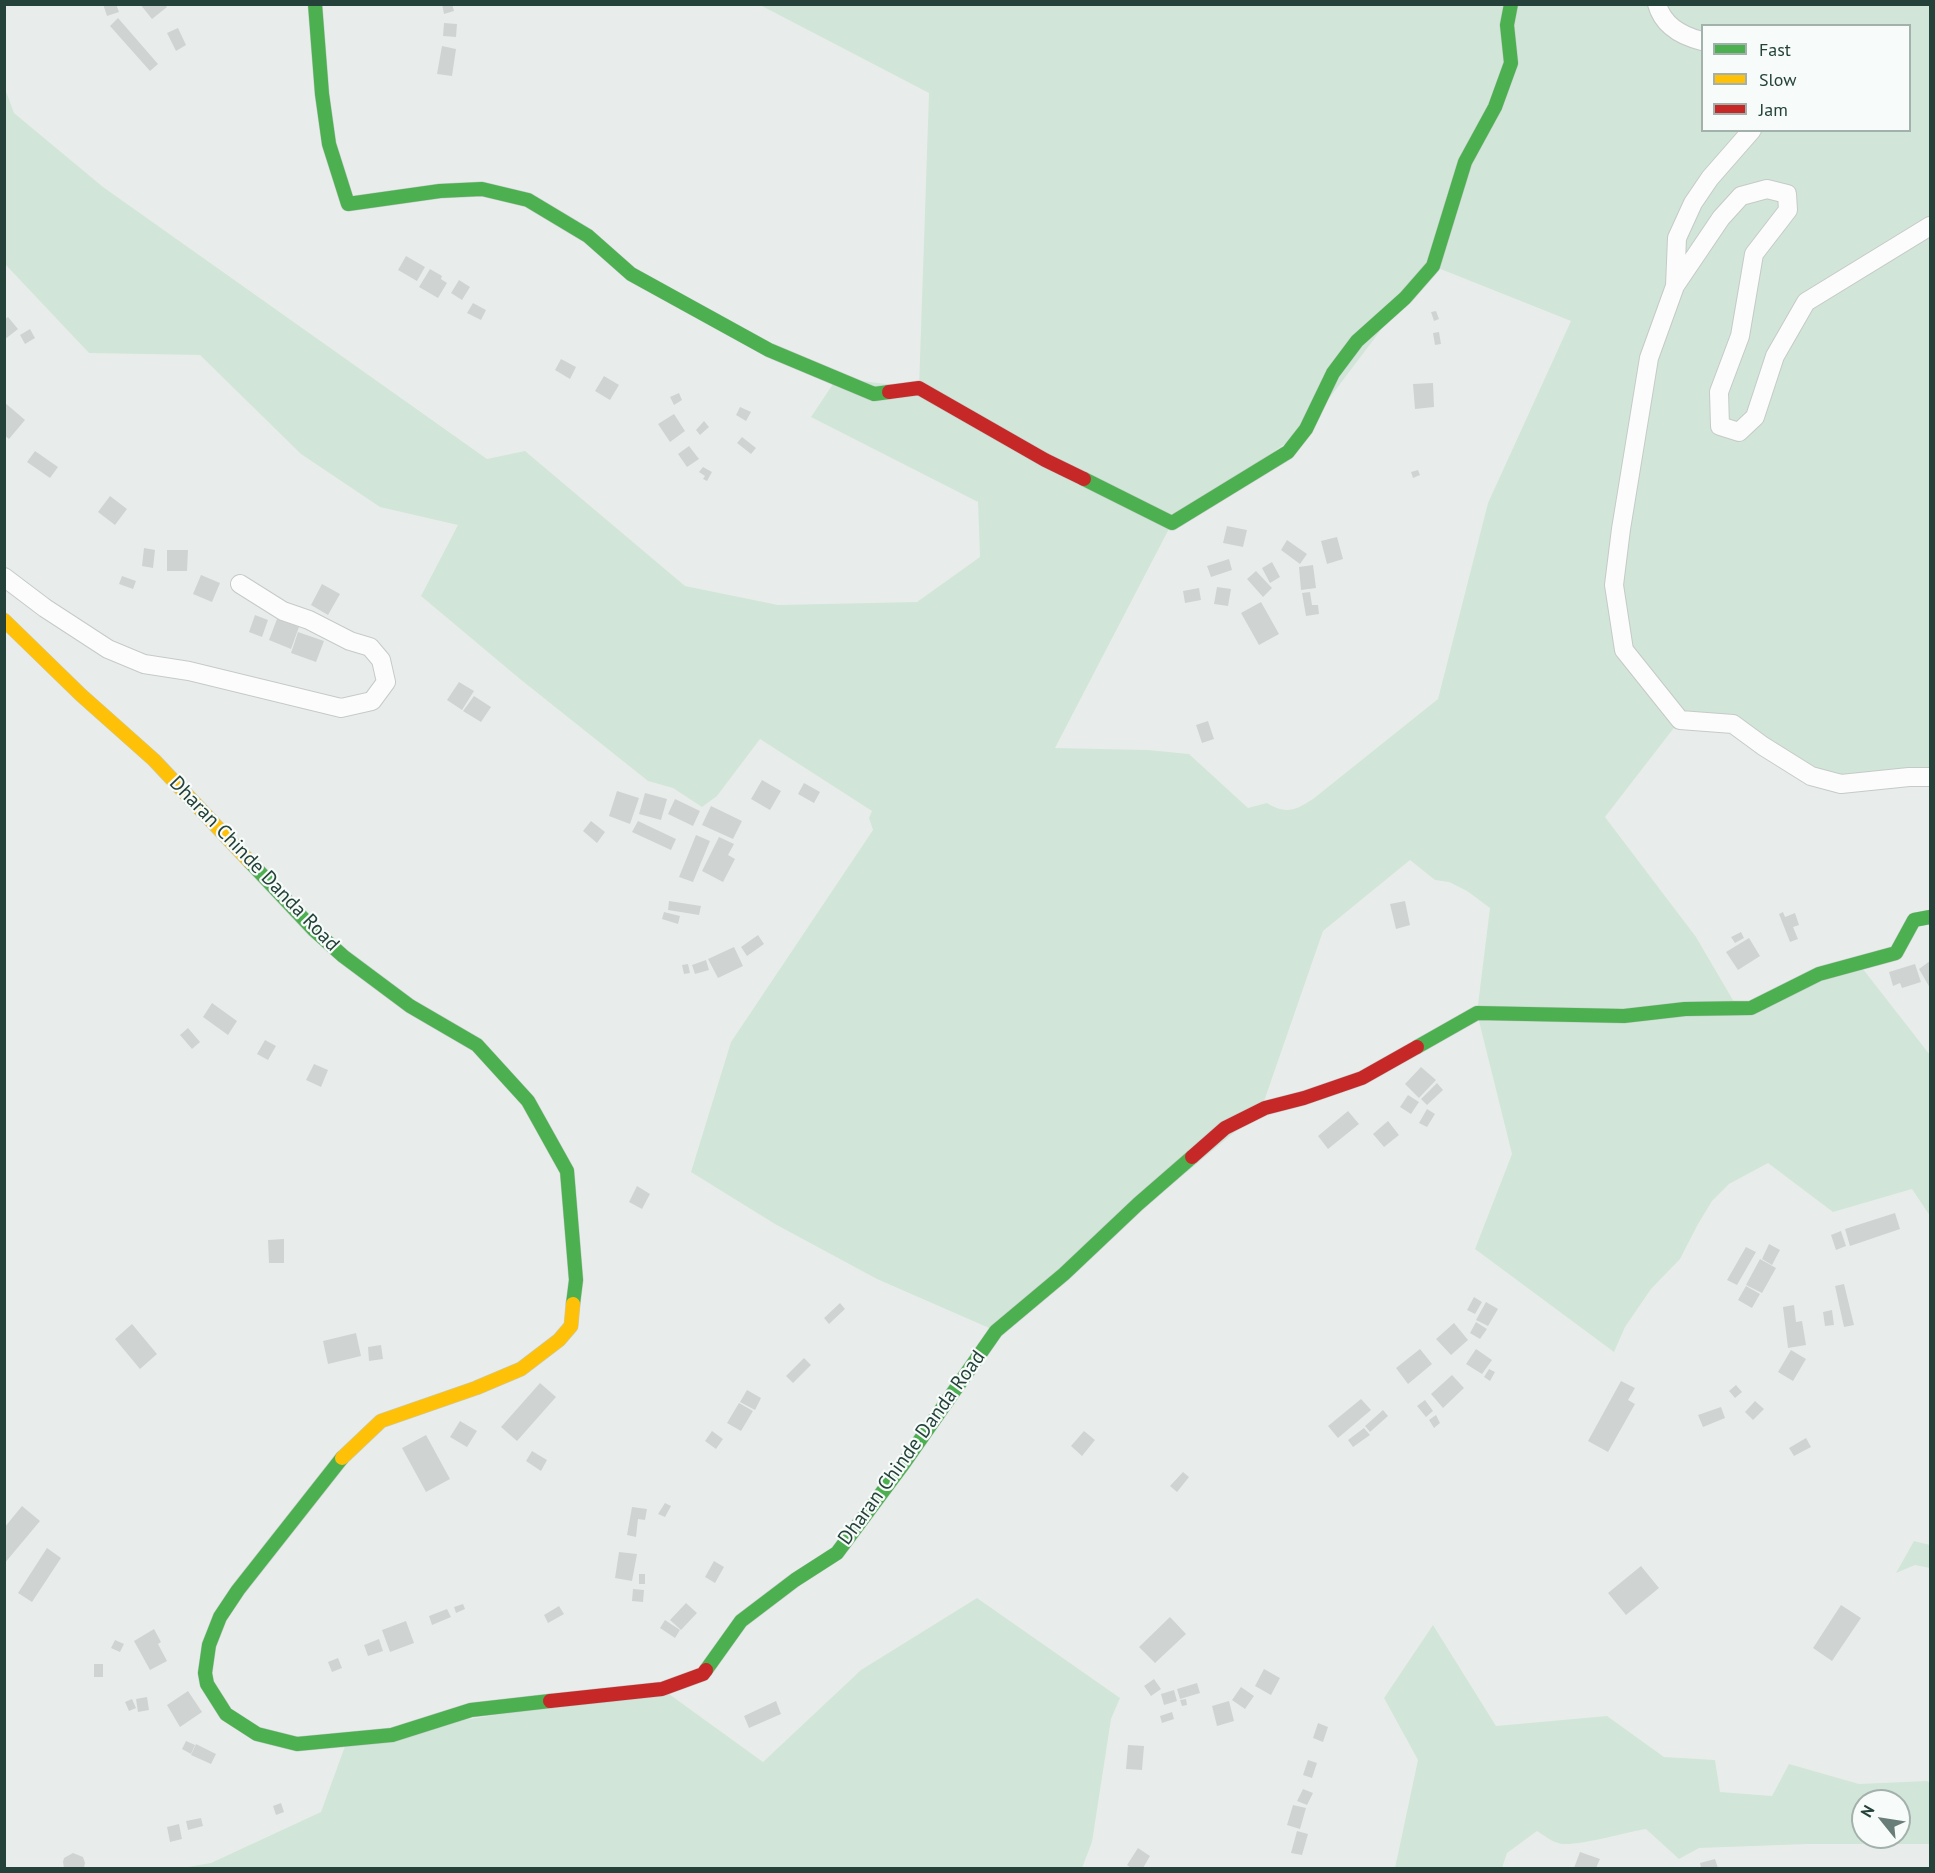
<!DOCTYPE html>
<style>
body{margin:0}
#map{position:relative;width:1935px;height:1873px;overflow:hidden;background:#e8edeb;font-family:"PT Sans",sans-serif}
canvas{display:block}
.frame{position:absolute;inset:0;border:6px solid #24423a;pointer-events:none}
.legend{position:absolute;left:1701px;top:24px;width:210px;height:108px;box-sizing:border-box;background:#f7fbf9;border:2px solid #a3b1ad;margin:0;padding:8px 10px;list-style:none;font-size:18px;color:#24423a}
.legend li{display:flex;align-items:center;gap:12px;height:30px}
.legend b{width:30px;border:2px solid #a3b1ad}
.north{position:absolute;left:1851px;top:1789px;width:60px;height:60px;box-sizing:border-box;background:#f7fbf9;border:2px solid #a3b1ad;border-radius:50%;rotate:300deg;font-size:16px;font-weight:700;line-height:24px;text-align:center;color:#24423a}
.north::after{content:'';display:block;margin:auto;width:21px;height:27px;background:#697e78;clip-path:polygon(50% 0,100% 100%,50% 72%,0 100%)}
</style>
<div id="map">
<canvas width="1935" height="1873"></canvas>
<div class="frame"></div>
<ul class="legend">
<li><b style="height:8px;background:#4caf50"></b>Fast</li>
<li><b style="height:8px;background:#ffc107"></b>Slow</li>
<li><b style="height:8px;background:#c62828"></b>Jam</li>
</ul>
<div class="north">N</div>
</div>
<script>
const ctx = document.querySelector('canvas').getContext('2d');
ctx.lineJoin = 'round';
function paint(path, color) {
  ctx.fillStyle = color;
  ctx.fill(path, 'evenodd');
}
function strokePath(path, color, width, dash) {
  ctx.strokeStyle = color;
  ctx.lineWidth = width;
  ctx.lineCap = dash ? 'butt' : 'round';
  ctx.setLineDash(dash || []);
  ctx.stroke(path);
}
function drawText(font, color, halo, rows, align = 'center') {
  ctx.font = font + ' "PT Sans",sans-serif';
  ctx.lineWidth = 4.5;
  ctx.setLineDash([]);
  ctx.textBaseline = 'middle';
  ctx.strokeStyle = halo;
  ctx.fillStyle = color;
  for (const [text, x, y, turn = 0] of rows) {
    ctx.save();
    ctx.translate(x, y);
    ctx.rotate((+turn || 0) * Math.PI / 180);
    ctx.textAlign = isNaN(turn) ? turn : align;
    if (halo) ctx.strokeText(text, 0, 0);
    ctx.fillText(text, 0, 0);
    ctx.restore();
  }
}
paint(new Path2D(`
 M760,5H1930V777L1841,784L1733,724L1680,720L1605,817L1696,937L1737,1007L1859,964L1930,1055V1216L1912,1189L1833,1212L1768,1163L1729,1184L1712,1201L1698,1224L1680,1259L1651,1289L1625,1327L1614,1352L1475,1249L1512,1154L1477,1013L1490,908L1467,891L1449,882L1435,880L1410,860L1323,931L1261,1110L996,1331L877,1279L775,1224L691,1172L731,1042L873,830L869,818L872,811L760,739L717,796L702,807L673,788L648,781L520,679L421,596L458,525L380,507L301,454L200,355L89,353L5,264L4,86L14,113L103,187L487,459L525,451L685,586L778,605L917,602L980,557L978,502L811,417L837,378L919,388L929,93ZM1702,26H1910V130H1702ZM1433,266L1571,321L1488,503L1438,699L1313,799C1296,810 1286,815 1267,803L1248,808L1189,754L1148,750L1055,748L1172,523L1306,429L1405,298Z
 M1914,1541L1930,1545V1568L1915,1565L1896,1573Z
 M977,1598L1120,1698L1111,1719L1092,1842L1082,1868H182L211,1863L321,1812L348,1738L662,1689L763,1762L861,1670Z
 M1433,1625L1496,1726L1607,1716L1664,1757L1715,1760L1720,1792L1772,1796L1789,1764L1859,1784L1927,1781L1930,1783V1844H1808L1699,1848L1679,1859L1646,1829C1622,1833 1584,1845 1562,1844C1553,1843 1545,1836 1537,1831L1507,1853L1502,1868H1395L1418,1760L1384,1698ZM1863,1801H1899V1837H1863Z`), '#d1e6d8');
paint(new Path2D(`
 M103,4H116L119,12L107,16Z
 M140,4H165L167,7L152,19Z
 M442,4H452L454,11L444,14Z
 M118,18L158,64L150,71L110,26Z
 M444,23L457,24L456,37L443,36Z
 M178,28L186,45L176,51L167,33Z
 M442,46L456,49L452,76L437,74Z
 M406,256L425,267L417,281L398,270Z
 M430,269L442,276L441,279L447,283L438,298L419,287Z
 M459,280L470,287L462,300L451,293Z
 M473,303L486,310L481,320L467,313Z
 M1436,311L1439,319L1434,321L1431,312Z
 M8,317L18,329L4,340V320Z
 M30,329L35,338L25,344L20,335Z
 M1439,332L1441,344L1435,345L1433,333Z
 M561,359L576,367L570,379L555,370Z
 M604,376L619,385L610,400L595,391Z
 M1433,383L1434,407L1415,409L1413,384Z
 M679,393L682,400L674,405L670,397Z
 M4,402L25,420L9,439L4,435Z
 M740,407L751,412L746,421L736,415Z
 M674,414L685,431L670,442L658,424Z
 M704,421L709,427L700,435L696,430Z
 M742,437L756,448L751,454L737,443Z
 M689,446L699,459L687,467L678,454Z
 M35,451L58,467L50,478L27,462Z
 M703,467L712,472L707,481L703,479L705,476L699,472Z
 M1418,470L1420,475L1413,478L1411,472Z
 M110,496L127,509L115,525L98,512Z
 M1227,526L1247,530L1243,547L1223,543Z
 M1337,537L1343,559L1327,564L1321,541Z
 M1287,540L1307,554L1300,564L1281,550Z
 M144,548L155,550L153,568L142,566Z
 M167,550H188L187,571H167Z
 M1229,559L1232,570L1211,577L1207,566Z
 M1272,562L1280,577L1270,583L1262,568Z
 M1313,565L1316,588L1301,590L1299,567Z
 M1256,571L1272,588L1263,597L1247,579Z
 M201,575L220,583L212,602L193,594Z
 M122,576L136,581L133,589L119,584Z
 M322,584L340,594L328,615L311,605Z
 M1217,587L1231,589L1228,606L1214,604Z
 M1199,588L1201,600L1185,603L1183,591Z
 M1310,592L1312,605H1318L1319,614L1306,616L1302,593Z
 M1261,602L1279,634L1259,645L1241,613Z
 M255,615L268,620L262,637L249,632Z
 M277,619L299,627L291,649L269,640Z
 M298,632L324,641L316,662L291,653Z
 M459,682L474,691L462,710L447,700Z
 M474,696L491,707L481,722L463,711Z
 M1208,721L1214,739L1202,743L1196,725Z
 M762,780L781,791L770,810L751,799Z
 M804,783L820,792L814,803L798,794Z
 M617,791L639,798L630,824L609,816Z
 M645,793L667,799L661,820L639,814Z
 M675,799L700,811L693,826L668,814Z
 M711,806L742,821L733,839L702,825Z
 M591,821L605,832L597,843L583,831Z
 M638,821L676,839L671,850L632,832Z
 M696,835L710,841L693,882L679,877Z
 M719,837L734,844L728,855L735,859L723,882L702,871Z
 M669,901L701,906L699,915L668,910Z
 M1405,901L1410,925L1396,929L1390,904Z
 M664,912L680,916L678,924L662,919Z
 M1783,912L1785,917L1795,913L1799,925L1793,927L1798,939L1790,942L1779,914Z
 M1741,932L1744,938L1735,943L1731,937Z
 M758,935L764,944L747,956L741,947Z
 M1749,938L1760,956L1738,970L1726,952Z
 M734,947L743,966L718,978L708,959Z
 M706,960L709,970L695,974L692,965Z
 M1930,961V988L1919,969Z
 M688,964L690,973L684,974L682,965Z
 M1915,964L1921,982L1902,988L1900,983L1893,986L1889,972Z
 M212,1003L237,1021L228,1035L203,1017Z
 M188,1028L200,1042L192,1049L180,1035Z
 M265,1040L276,1046L268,1060L257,1054Z
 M314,1064L328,1070L321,1087L306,1080Z
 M1421,1067L1436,1080L1419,1098L1405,1084Z
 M1437,1083L1443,1090L1427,1105L1421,1099Z
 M1408,1095L1419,1102L1411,1114L1400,1107Z
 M1427,1109L1435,1114L1427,1127L1419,1123Z
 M1348,1111L1359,1124L1328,1149L1318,1136Z
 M1388,1121L1399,1135L1384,1147L1373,1134Z
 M637,1186L650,1194L642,1209L629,1202Z
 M1895,1213L1900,1229L1850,1246L1845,1229Z
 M1841,1231L1846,1246L1836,1250L1831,1235Z
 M284,1239V1263H269L268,1240Z
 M1769,1244L1780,1250L1772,1265L1762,1259Z
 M1746,1247L1756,1252L1737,1285L1727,1280Z
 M1760,1259L1776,1268L1762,1293L1746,1285Z
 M1844,1284L1854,1325L1844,1327L1835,1286Z
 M1746,1286L1760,1294L1752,1308L1738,1300Z
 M1474,1297L1482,1302L1475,1314L1467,1310Z
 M1486,1302L1498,1309L1488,1326L1476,1320Z
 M840,1303L845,1309L829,1324L824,1318Z
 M1794,1305L1796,1322L1802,1321L1806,1345L1788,1348L1783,1307Z
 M1832,1310L1834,1325L1825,1326L1823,1312Z
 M1476,1322L1487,1329L1480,1339L1470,1333Z
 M1454,1323L1468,1340L1451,1355L1436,1339Z
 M132,1324L157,1354L140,1369L115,1339Z
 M356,1333L361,1356L328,1364L323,1341Z
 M381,1345L383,1359L369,1361L368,1347Z
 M1420,1349L1432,1364L1408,1384L1396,1368Z
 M1476,1349L1492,1360L1482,1374L1466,1364Z
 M1791,1350L1806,1359L1793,1381L1778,1372Z
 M804,1358L811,1365L793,1383L786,1376Z
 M1489,1369L1495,1372L1490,1381L1484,1377Z
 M1452,1375L1464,1388L1443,1408L1431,1394Z
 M1621,1381L1635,1388L1628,1400L1635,1404L1608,1452L1588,1441Z
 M540,1383L556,1397L517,1441L501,1427Z
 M1736,1385L1742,1392L1735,1398L1729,1391Z
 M747,1390L761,1398L755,1410L740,1402Z
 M1361,1399L1371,1410L1338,1438L1328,1426Z
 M1425,1400L1433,1411L1426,1417L1417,1406Z
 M1755,1401L1764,1409L1753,1420L1745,1412Z
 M739,1403L753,1411L741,1431L727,1423Z
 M1721,1407L1725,1418L1703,1427L1698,1415Z
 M1383,1410L1388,1416L1370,1432L1365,1426Z
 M1436,1415L1440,1423L1434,1428L1429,1420Z
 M460,1421L477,1431L467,1447L450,1437Z
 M1364,1428L1370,1435L1353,1447L1348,1440Z
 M712,1431L723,1439L716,1449L705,1441Z
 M1084,1431L1095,1440L1082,1456L1071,1446Z
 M426,1435L450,1479L426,1492L402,1448Z
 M1806,1438L1811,1447L1794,1456L1789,1448Z
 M532,1451L547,1460L541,1471L526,1461Z
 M1183,1472L1189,1477L1177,1492L1170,1486Z
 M665,1503L671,1506L665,1517L658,1514Z
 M22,1506L40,1521L4,1564V1528Z
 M632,1507L647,1509L645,1520L638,1519L636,1537L627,1535Z
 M47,1548L61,1558L32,1602L18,1593Z
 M619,1552L637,1554L632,1581L615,1578Z
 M714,1561L724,1567L715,1583L705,1577Z
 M1641,1566L1659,1588L1626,1615L1608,1593Z
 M639,1574H645V1584H639Z
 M633,1589L644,1590L643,1602L632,1601Z
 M686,1603L697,1613L681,1630L670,1620Z
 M463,1604L465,1609L456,1613L454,1607Z
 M1841,1605L1861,1618L1832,1661L1813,1648Z
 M559,1606L564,1614L548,1623L544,1615Z
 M447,1609L451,1617L432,1625L429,1616Z
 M1170,1617L1186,1634L1155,1663L1139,1647Z
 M665,1620L680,1630L675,1638L660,1628Z
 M406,1621L414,1643L390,1652L382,1630Z
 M154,1629L161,1642L158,1644L167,1661L150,1670L134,1641Z
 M379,1639L383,1651L368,1656L364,1645Z
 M115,1640L124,1644L120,1652L111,1648Z
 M338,1658L342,1668L332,1672L328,1662Z
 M94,1664H103V1677H94Z
 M1264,1669L1280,1678L1271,1695L1255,1686Z
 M1154,1679L1161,1689L1151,1696L1144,1686Z
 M1197,1683L1200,1693L1180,1699L1177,1689Z
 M1241,1687L1254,1696L1245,1709L1232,1700Z
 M1174,1690L1177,1701L1164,1705L1161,1694Z
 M188,1691L202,1712L180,1727L167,1705Z
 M147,1697L149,1710L138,1712L136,1699Z
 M132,1699L136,1708L129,1711L125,1702Z
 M1186,1699L1187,1705L1182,1706L1180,1700Z
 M776,1701L781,1714L749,1728L744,1716Z
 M1229,1701L1234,1721L1217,1726L1212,1706Z
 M1172,1712L1174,1719L1162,1723L1160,1716Z
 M1318,1723L1328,1727L1323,1742L1313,1738Z
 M186,1741L195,1745L191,1754L182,1749Z
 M196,1744L216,1754L211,1764L191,1755Z
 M1128,1745L1144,1746L1142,1770L1126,1769Z
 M1308,1760L1317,1763L1312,1778L1303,1775Z
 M1303,1789L1313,1793L1307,1805L1297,1801Z
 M281,1803L284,1812L276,1815L273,1806Z
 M1293,1805L1306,1808L1300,1829L1287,1825Z
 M201,1818L203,1826L188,1830L186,1821Z
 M179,1824L182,1839L170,1842L167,1827Z
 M1297,1831L1308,1834L1302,1855L1291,1853Z
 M1138,1848L1150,1856L1143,1868H1131L1127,1865Z
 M1580,1852L1600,1859L1596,1868H1574Z
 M73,1853L83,1857L85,1863L84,1868H64L63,1862L64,1858Z
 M1715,1859L1718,1868H1701L1700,1863Z`), '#cfd4d2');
const street = new Path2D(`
 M1657,4C1663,26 1682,36 1702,41
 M1930,226L1806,302L1775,356L1755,417L1739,432L1720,426L1719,392L1740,336L1754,254L1788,210L1787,194L1767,189L1741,196L1721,218L1675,286L1649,358L1621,529L1614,585L1624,650L1680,720L1733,724L1763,746L1811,776L1841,784L1909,777H1930
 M1675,286L1677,238L1693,203L1710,178L1752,130
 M4,577L45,608L108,649L144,664L189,671L341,708L372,701L386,682L381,660L370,647L350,641L309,620L283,611L240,584`);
const fast = new Path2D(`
 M315,4L322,94L329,144L348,204L440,191L482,189L528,200L588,236L631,274L769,350L874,394L889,392
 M1084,479L1172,523L1288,452L1306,429L1333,373L1357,341L1405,298L1433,266L1465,162L1495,107L1511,63L1507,25L1511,4
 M250,862L314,930L343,956L410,1006L477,1045L528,1101L567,1171L576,1280L573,1304
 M1417,1047L1477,1013L1624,1016L1685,1009L1751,1008L1819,974L1896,953L1914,920L1930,917
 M342,1458L238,1590L220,1617L209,1645L205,1673L207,1684L226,1714L257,1734L297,1744L392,1735L471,1710L550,1701
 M706,1670L741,1621L795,1580L837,1553L904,1463L996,1331L1064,1274L1138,1204L1192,1157`);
const slow = new Path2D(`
 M4,620L81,695L154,760L250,862
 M342,1458L381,1421L476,1388L521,1369L559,1340L571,1326L573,1304`);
const jam = new Path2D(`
 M889,392L919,388L1045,460L1084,479
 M1192,1157L1225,1128L1265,1108L1304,1098L1362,1078L1417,1047
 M550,1701L662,1689L703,1674L706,1670`);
strokePath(street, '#c5cac8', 20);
strokePath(fast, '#c3cbc8', 15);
strokePath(slow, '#c3cbc8', 15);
strokePath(jam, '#c3cbc8', 15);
strokePath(street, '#fcfcfc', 18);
strokePath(fast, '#4caf50', 14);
strokePath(slow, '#ffc107', 14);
strokePath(jam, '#c62828', 14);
drawText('20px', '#24423a', '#f7fbf9', [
 ["Dharan Chinde Danda Road",254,864,46],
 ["Dharan Chinde Danda Road",912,1448,-54]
]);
</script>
